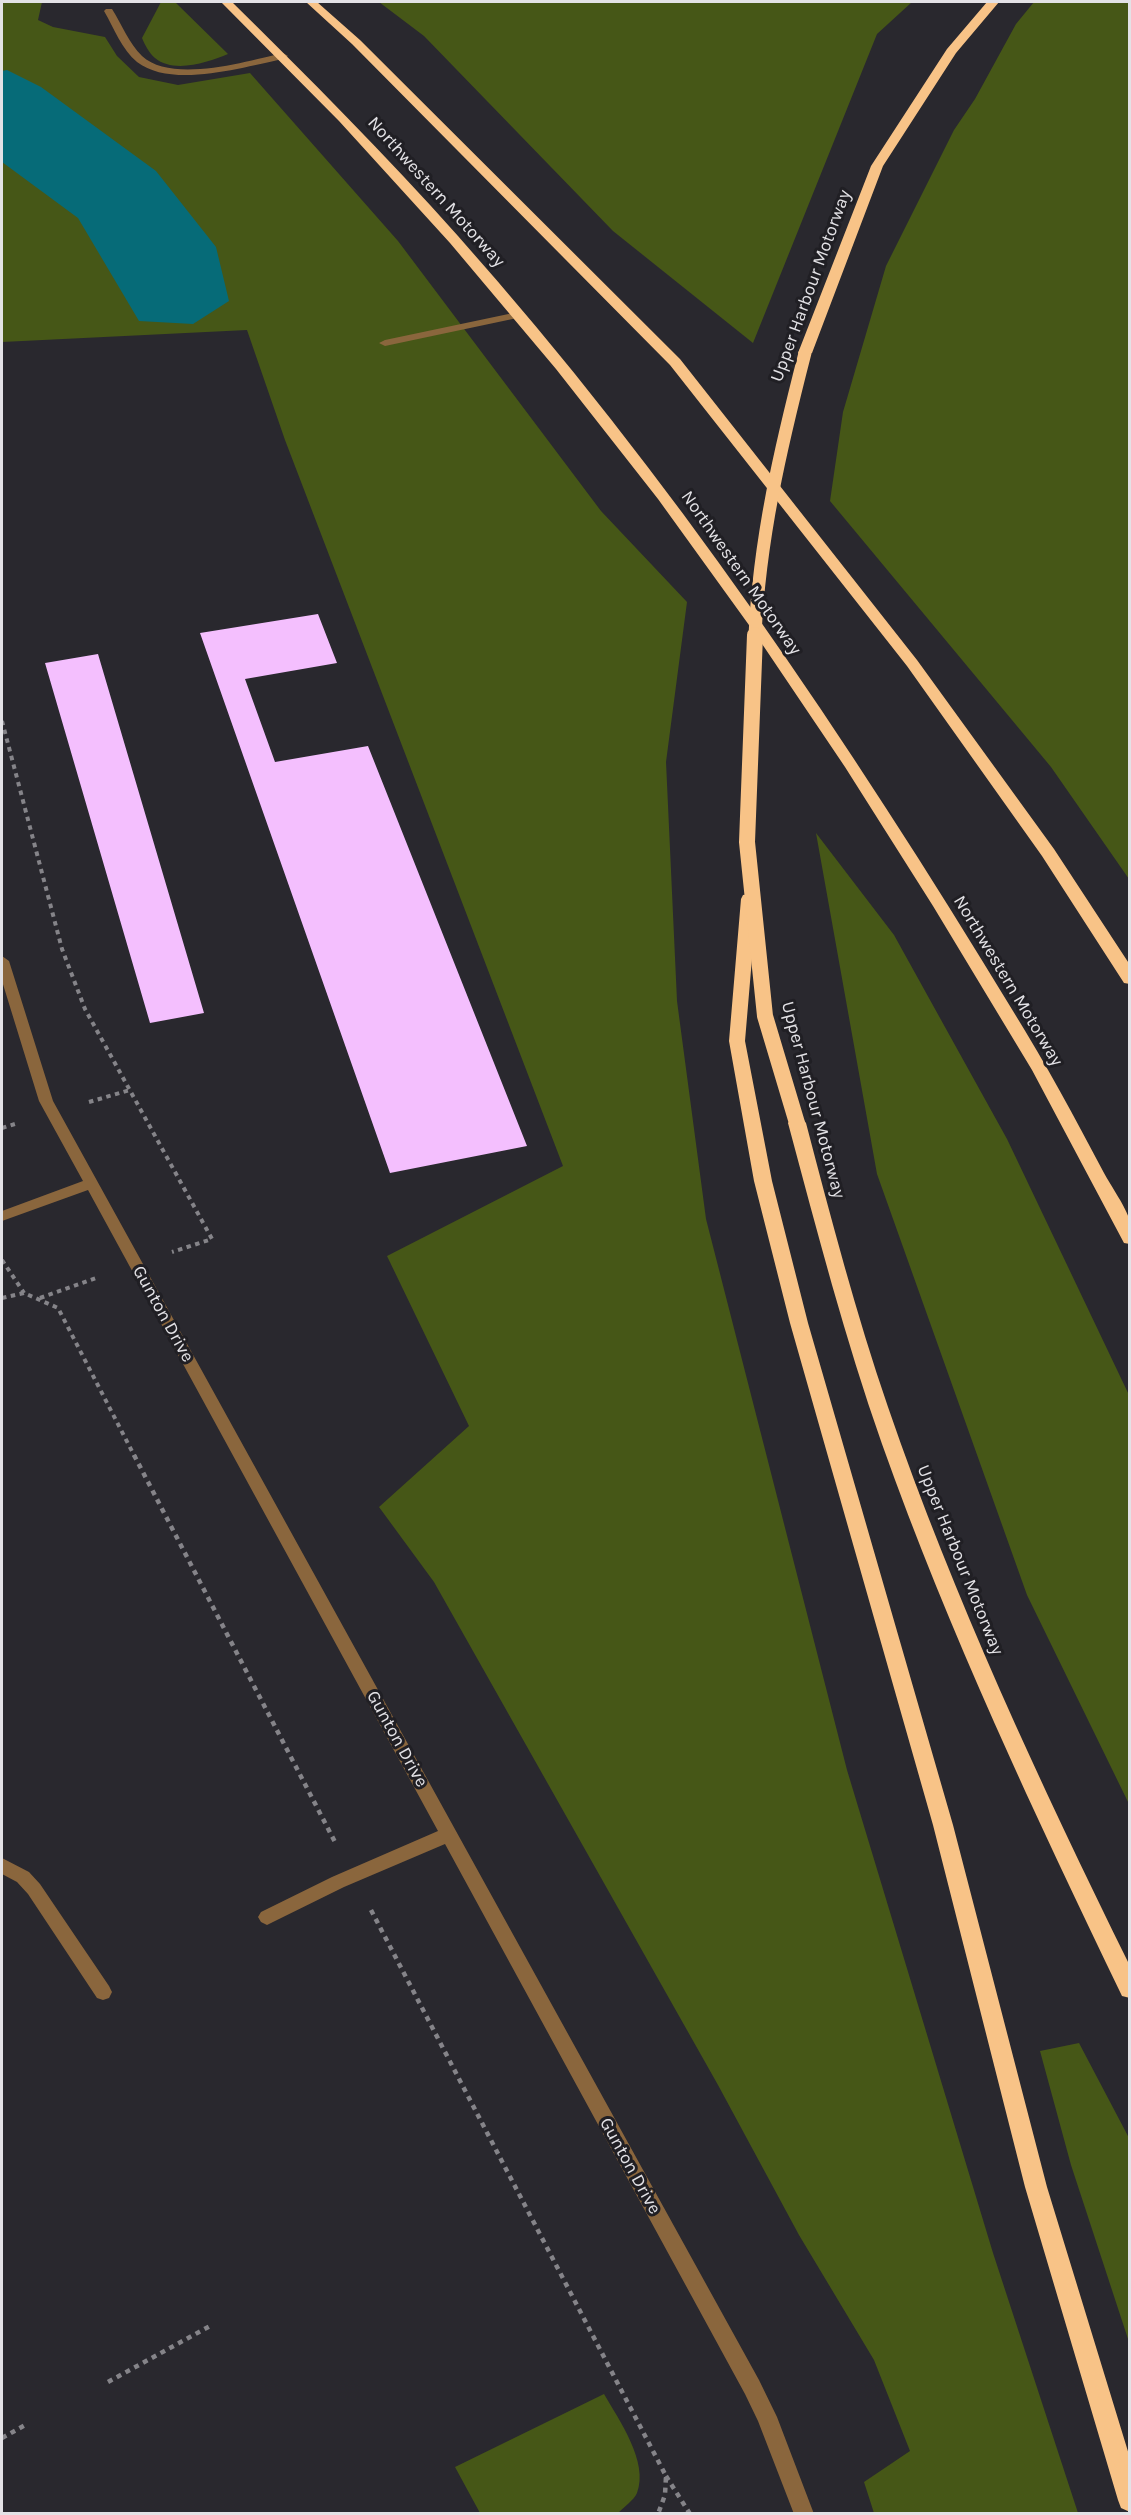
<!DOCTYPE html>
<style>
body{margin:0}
#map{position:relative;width:1131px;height:2515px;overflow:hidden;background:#29282e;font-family:Karla,sans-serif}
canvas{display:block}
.frame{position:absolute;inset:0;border:3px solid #e3e2e6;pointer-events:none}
</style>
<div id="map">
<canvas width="1131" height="2515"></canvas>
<div class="frame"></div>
</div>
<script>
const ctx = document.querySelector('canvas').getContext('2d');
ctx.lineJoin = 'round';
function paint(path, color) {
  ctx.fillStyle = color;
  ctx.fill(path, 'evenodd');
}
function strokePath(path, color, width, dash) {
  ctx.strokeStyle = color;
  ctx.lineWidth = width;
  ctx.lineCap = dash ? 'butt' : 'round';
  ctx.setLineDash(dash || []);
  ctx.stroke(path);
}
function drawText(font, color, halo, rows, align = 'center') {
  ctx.font = font + ' Karla,sans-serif';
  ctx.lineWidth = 6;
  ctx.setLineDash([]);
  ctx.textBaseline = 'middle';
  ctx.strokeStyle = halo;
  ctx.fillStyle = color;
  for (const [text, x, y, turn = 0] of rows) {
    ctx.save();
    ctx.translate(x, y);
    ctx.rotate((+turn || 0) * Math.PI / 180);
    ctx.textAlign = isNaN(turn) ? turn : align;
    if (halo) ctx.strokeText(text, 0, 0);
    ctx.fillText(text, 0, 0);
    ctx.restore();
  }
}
paint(new Path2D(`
 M2,2H42L38,20L53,27L105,37L117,56L139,77L178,85L250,73L398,241L601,511L687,602L666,762L677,1001L706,1219L847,1770L993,2253L1078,2513H874L864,2482L910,2451L874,2360L799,2235L718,2085L434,1582L379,1507L469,1426L387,1256L563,1166L285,440L247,330L2,342Z
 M161,2H175L228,54C209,62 174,74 155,58C149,53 145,45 142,38Z
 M379,2H912L877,34L753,343L613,231L424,36Z
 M1034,2H1129V879L1051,767L830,501L843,412L886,266L954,130L975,99L1016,24Z
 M816,833L894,935L1007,1139L1129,1395V1804L1027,1595L877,1174Z
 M1079,2043L1129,2138V2342L1071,2165L1040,2051Z
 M604,2394C619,2420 649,2462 637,2493C634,2500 623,2508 618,2513H480L455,2467Z`), '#465717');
paint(new Path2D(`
 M7,70L41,87L156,171L216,247L229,301L193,324L139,321L78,218L2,162V71Z`), '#066b78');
paint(new Path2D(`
 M318,614L337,663L245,679L275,762L368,746L527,1146L390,1173L200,633Z
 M98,654L204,1013L150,1023L45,663Z`), '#f4bffe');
strokePath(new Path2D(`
 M2,721L62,949L85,1009L212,1239L172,1252
 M89,1102L130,1090
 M2,1128L15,1124
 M2,1260L24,1293
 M2,1298L24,1293L58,1308L135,1457
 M40,1298L99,1277`), '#858489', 4, [4.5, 4.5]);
strokePath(new Path2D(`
 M134,1455L335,1842
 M371,1910L666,2476L665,2495L658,2514
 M108,2382L210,2326
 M2,2438L27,2424
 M666,2476L690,2514`), '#858489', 4.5, [5, 5]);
paint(new Path2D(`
 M106,9H112C122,25 129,43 142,56C172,84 248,61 283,53L288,56L283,59C243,67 172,89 137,62C122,50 114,28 104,11Z
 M518,312L522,313V317L385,346L379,343L385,340Z
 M2,956L9,961L53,1101L759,2380L777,2417L814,2514H794L758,2421L745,2394L445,1844L344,1887L273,1922L267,1925L261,1922L258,1917L261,1912L332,1877L438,1831L88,1190L2,1221V1211L83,1181L39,1101L2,981Z
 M2,1858L29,1872L40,1884L109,1986L112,1992L109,1998L103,2000L97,1998L28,1894L17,1882L2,1874Z`), '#8a663d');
paint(new Path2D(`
 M221,2H232C309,78 386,155 458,236C670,474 848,739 1013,1011C1046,1064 1075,1118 1104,1173C1111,1186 1126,1207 1130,1221C1131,1228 1130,1237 1130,1244L1124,1243L1032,1070L933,906L845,767L754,632L658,499L556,369L450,243L339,121Z
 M306,2H317L360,40L680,359L917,660L1054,849L1130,965V984L1124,983L1042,856L907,666L670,365L352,44Z
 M987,2H999L956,53L883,166L812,353L805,357L800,356L798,353L871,166L947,49Z
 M749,894L755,895L757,899L745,1041L772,1181L808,1323L953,1825L1047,2187L1130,2458V2512L1121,2508L1118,2500L1025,2187L933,1825L790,1323L754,1181L729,1041L741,899L743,895Z
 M797,1117L803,1119L806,1123C831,1218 856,1314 888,1407C954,1599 1040,1783 1130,1966V1998L1122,1996C1035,1815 949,1633 882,1444C845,1339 817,1231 788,1123L791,1119Z`), '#f8c387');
strokePath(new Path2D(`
 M755,636C759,540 781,446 805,353`), '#f8c387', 13);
strokePath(new Path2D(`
 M755,635L747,842L765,1016L797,1123`), '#f8c387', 16);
drawText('18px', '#e3e2e6', '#201f24', [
 ["Northwestern Motorway",436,192,48],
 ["Upper Harbour Motorway",811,286,-70],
 ["Northwestern Motorway",741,573,55],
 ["Northwestern Motorway",1008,981,59],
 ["Upper Harbour Motorway",813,1100,75],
 ["Gunton Drive",163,1314,61],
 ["Upper Harbour Motorway",960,1560,68],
 ["Gunton Drive",397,1739,61],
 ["Gunton Drive",630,2166,61]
]);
</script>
